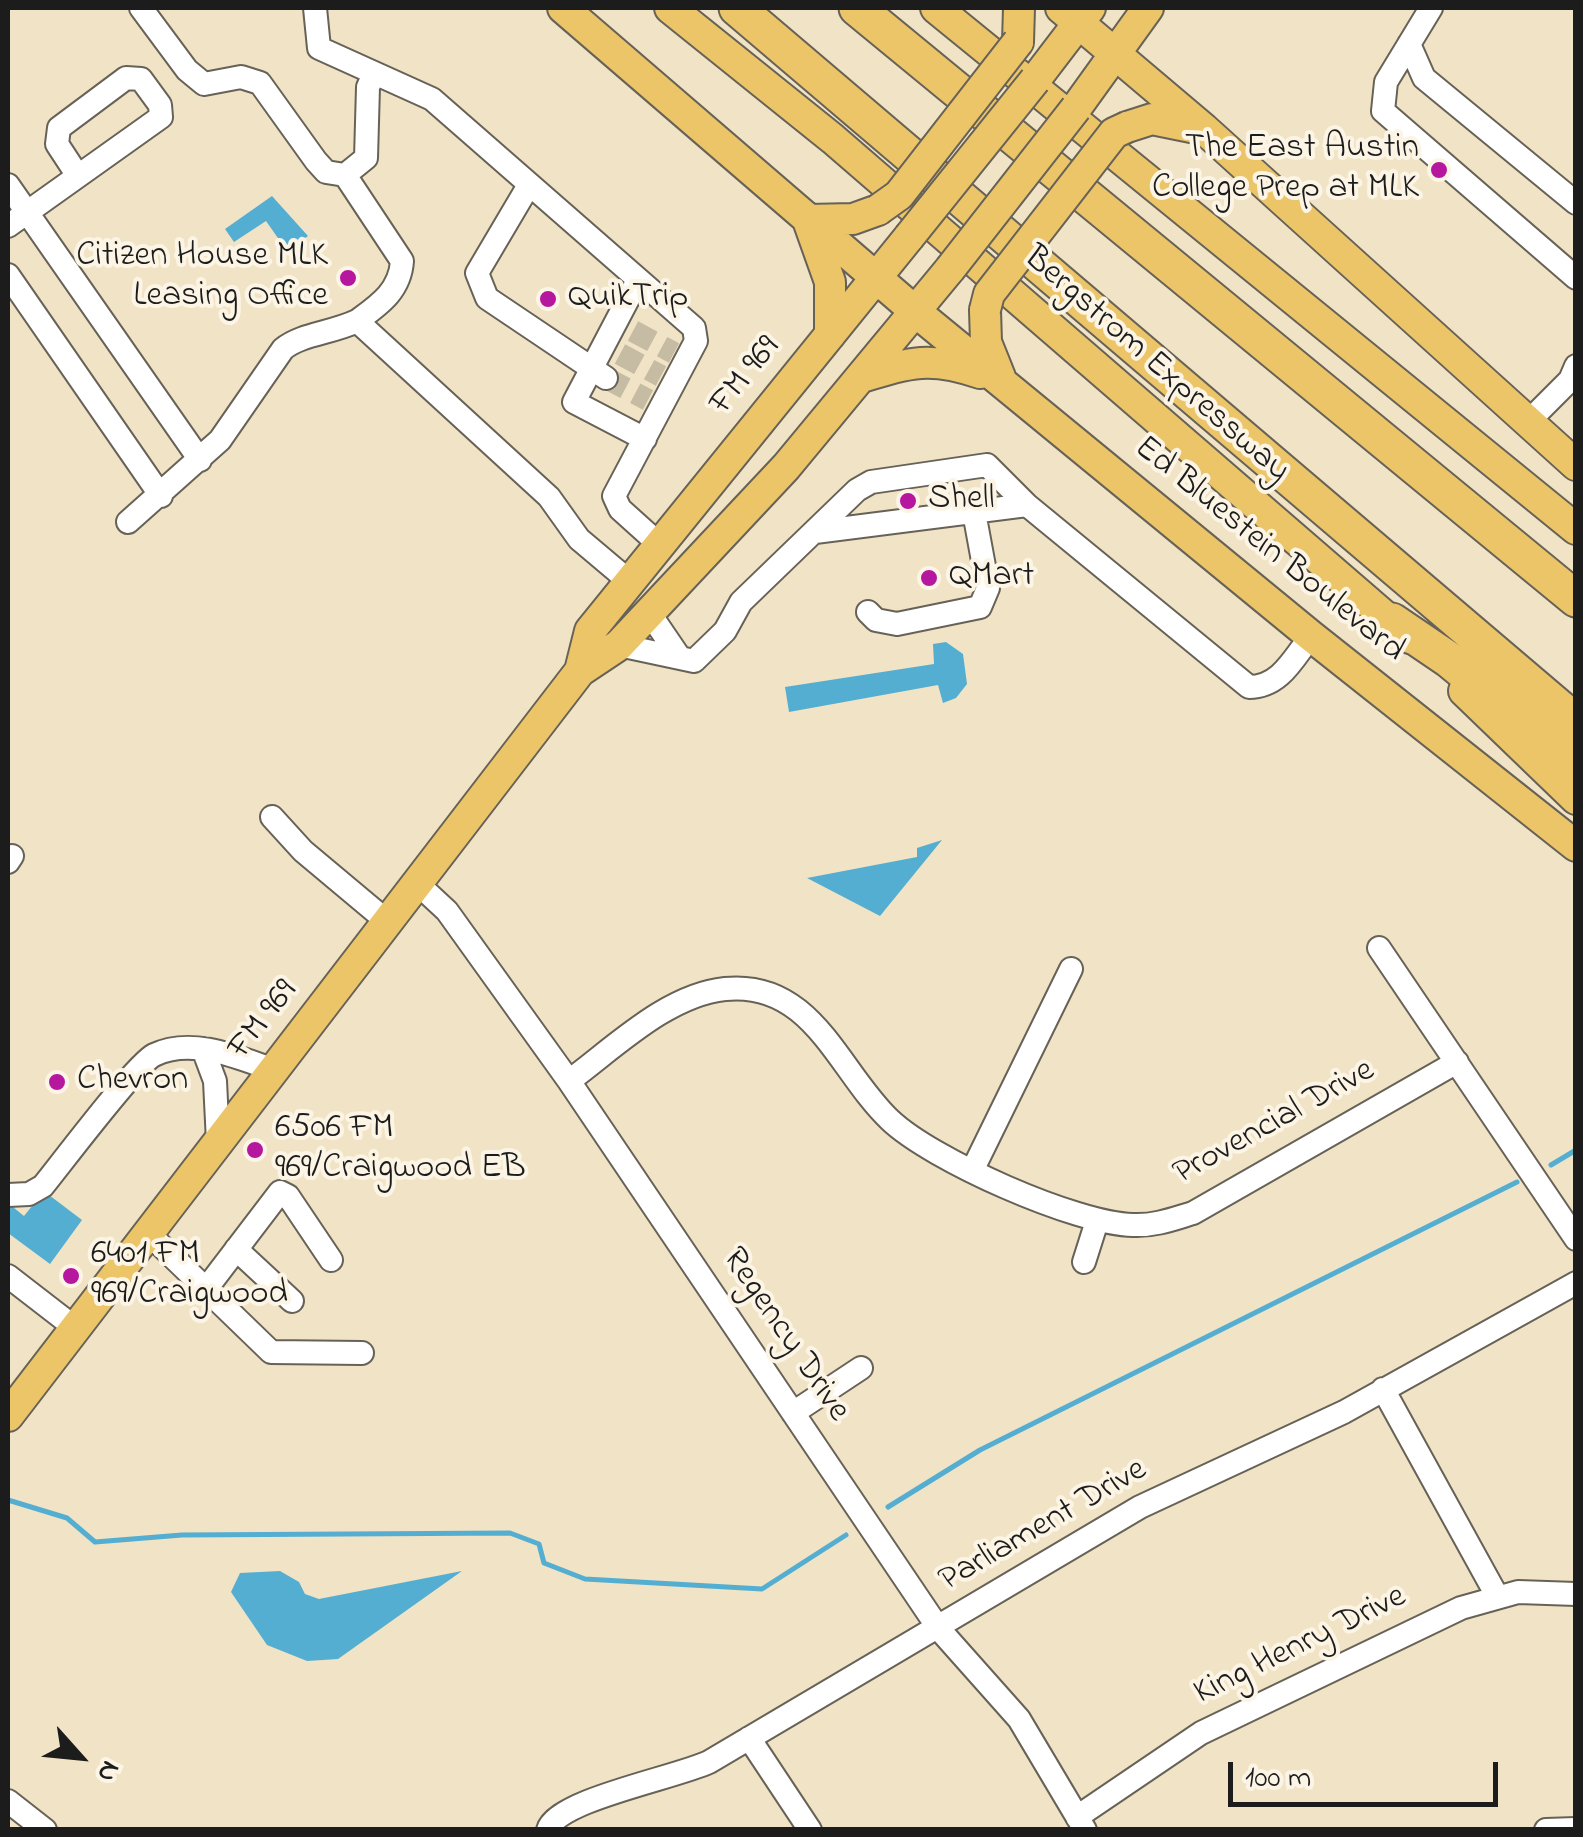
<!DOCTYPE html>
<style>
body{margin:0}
#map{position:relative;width:1583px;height:1837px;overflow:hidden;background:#f1e3c5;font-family:"Indie Flower",sans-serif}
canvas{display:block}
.frame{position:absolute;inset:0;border:10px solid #1c1c1c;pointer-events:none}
.north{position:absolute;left:30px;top:1707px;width:100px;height:100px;-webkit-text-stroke:8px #fcf5e5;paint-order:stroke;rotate:117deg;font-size:28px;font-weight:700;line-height:40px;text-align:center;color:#1c1c1c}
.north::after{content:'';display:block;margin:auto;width:35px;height:45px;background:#1c1c1c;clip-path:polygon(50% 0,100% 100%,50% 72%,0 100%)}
.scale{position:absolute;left:1228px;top:1762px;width:270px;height:45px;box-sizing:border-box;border:5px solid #1c1c1c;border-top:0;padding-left:12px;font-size:30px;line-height:35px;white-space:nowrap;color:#1c1c1c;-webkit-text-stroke:8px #fcf5e5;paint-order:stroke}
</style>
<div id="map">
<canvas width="1583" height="1837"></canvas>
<div class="frame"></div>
<div class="north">N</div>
<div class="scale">100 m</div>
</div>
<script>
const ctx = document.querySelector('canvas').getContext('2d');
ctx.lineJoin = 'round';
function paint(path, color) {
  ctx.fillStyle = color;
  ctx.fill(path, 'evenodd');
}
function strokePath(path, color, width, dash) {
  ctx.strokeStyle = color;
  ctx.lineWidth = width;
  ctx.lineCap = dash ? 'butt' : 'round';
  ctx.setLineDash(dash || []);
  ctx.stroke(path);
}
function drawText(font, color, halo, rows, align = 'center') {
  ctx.font = font + ' "Indie Flower",sans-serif';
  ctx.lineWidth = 8;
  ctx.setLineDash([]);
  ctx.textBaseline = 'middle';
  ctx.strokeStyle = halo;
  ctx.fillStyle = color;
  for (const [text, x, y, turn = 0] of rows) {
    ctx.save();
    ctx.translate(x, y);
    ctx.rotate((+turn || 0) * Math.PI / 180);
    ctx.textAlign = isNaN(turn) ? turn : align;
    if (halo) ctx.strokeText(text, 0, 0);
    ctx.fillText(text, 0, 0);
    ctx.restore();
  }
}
paint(new Path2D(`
 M272,196L308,236L287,251L266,221L234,242L225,229Z
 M946,642L963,654L967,684L956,698L943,703L938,685L789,712L785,687L934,664L933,644Z
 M942,840L880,916L807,878L917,857V848Z
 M49,1195L82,1220L50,1264L8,1233V1203L24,1216L40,1196Z
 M280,1571L299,1582L305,1594L319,1599L462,1571L338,1659L307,1661L267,1645L231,1592L240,1573Z`), '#54aed2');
strokePath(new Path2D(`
 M1551,1165L1576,1150
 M8,1500L67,1518L95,1542L182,1535L510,1533L539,1544L544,1563L585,1579L762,1589L846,1535
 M888,1507L980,1450L1517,1182`), '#54aed2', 5);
strokePath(new Path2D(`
 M633,331L674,353
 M620,354L661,376
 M606,378L648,400`), '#c6bba3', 22, [22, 11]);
const minor = new Path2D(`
 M141,8L187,70L204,84L241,77L260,83L316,161L326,172L345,175
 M315,8L319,48L432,99L694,328L696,341L614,496L620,509L660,545
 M1431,8L1386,82L1383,111L1576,278
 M1409,44L1424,78L1576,203
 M374,74L368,87L366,158L345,175L402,261C400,291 379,305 357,321L549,497L579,539L630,582
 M8,185L200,460
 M529,185L477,273L487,298L606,378
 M8,226L161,117L160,105L141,79L126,78L59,128L57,144L78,176
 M8,275L161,496
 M638,280L574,402L645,439
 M1528,422L1570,380L1576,366
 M128,522L220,440L283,349C301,334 332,333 357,321
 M815,532L1027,505
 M648,611L680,658
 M868,612L876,620L897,624L980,607L988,588L974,512
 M619,645L694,661L725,631L741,602L857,490L871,482L987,465L1027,505L1249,687C1280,687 1293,659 1311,636
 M272,817L303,851L389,923
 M8,862L12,856
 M419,885L447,911L569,1081L939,1629L1019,1719L1085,1830
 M1379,948L1576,1239
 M203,1049L215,1081L218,1142
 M569,1081C614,1048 667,995 725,989C813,980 838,1071 890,1120C932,1160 1076,1224 1133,1225C1155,1226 1173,1219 1193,1213L1457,1062
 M973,1169L1071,969
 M8,1195L29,1194L43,1186C61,1164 136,1064 154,1055C192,1037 237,1057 274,1070
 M147,1232L271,1352L362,1353
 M236,1249L292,1301
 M1084,1262L1097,1221
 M8,1276L74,1327
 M206,1289L280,1192L288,1196L331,1260
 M1383,1389L1497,1596
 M793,1413L861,1368
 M749,1738L810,1830
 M8,1801L45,1830
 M1077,1817L1201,1733L1461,1608L1518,1592L1576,1594
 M548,1830C556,1800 675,1778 709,1762L1140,1507L1344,1412L1576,1283
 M1546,1830L1576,1829`);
const major = new Path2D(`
 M563,8L916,312L1311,636L1576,846
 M670,8L833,139L1410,638
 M936,8L1576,529
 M1061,8L1204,129L1576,465
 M1018,42L1019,8
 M1035,80L1090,8
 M1076,108L1148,8
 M1127,127L1152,119L1201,129
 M808,220L853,219L878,210
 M809,223L830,282V335
 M985,310L986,342L1000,377
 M862,377C911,362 930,356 980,373
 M580,671L590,631L909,237
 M1464,691L1576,799
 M8,1416L580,671L619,645L786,467L950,269`);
const highway = new Path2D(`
 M737,8L1576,722
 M857,8L1576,599
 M1392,621L1448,659L1576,764`);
strokePath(minor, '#676257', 26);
strokePath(major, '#676257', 34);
strokePath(highway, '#676257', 39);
strokePath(minor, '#fff', 22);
strokePath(major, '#edc569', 30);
strokePath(highway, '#edc569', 35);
const majorBridge = new Path2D(`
 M878,210L899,195L1018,42
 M909,237L1035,80
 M950,269L1076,108
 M985,310L989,294L1114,133L1127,127`);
strokePath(majorBridge, '#676257', 34, []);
strokePath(majorBridge, '#edc569', 30);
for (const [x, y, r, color] of [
 [1439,170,10,"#b5179e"],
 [348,278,10,"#b5179e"],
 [548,299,10,"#b5179e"],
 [908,501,10,"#b5179e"],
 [929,578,10,"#b5179e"],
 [57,1082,10,"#b5179e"],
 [255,1150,10,"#b5179e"],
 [71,1276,10,"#b5179e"]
]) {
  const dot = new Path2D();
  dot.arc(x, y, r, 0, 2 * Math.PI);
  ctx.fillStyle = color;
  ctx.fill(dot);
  strokePath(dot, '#fcf5e5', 4);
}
drawText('35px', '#1c1c1c', '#fcf5e5', [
 ["The East Austin",1419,150,"right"],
 ["College Prep at MLK",1419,190,"right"],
 ["Citizen House MLK",328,258,"right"],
 ["Leasing Office",328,298,"right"],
 ["QuikTrip",568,299],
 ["Shell",928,501],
 ["QMart",949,578],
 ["Chevron",77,1082],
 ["6506 FM",275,1130],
 ["969/Craigwood EB",275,1170],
 ["6401 FM",91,1256],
 ["969/Craigwood",91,1296]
], 'left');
drawText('35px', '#1c1c1c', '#fcf5e5', [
 ["Bergstrom Expressway",1155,366,41],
 ["FM 969",747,377,-51],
 ["Ed Bluestein Boulevard",1268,551,39],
 ["FM 969",265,1021,-52],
 ["Provencial Drive",1275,1124,-29],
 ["Regency Drive",784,1336,56],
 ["Parliament Drive",1044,1527,-30],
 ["King Henry Drive",1301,1647,-26]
]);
</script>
